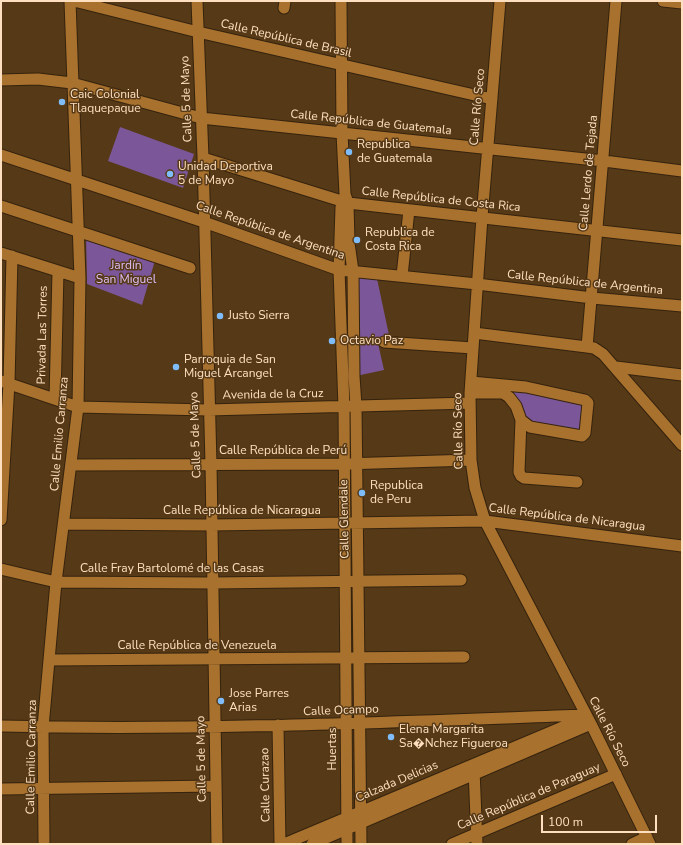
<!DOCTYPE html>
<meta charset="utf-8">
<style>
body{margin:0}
#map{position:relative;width:683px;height:845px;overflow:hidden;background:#563916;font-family:"Nunito Sans",sans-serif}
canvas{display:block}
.frame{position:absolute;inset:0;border:2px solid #fee0c0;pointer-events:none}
.scale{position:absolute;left:541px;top:815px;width:116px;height:18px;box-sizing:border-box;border:2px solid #fee0c0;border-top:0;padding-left:5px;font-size:12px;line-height:14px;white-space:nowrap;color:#fee0c0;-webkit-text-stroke:3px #563916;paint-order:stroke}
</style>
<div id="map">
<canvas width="683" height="845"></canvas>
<div class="frame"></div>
<div class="scale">100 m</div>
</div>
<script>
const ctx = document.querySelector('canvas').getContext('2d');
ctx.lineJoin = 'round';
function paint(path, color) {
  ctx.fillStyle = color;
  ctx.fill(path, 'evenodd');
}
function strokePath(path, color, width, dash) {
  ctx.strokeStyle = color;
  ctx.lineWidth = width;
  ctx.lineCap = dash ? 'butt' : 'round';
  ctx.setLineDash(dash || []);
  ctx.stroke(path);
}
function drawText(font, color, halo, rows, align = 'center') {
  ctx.font = font + ' "Nunito Sans",sans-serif';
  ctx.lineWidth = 3;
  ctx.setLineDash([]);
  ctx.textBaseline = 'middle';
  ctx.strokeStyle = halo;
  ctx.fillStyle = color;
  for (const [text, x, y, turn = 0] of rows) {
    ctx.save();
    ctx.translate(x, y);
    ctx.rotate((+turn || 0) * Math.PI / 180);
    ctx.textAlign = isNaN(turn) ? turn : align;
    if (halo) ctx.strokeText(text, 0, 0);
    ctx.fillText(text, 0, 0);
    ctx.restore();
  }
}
paint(new Path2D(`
 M120,127L194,154L183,188L108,161Z
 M86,235L156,257L142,305L87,284Z
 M354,272L376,274L389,335L377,339L384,370L356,376Z
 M471,383L585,400L582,436L530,427L509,397Z`), '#7b5799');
const minor = new Path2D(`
 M74,1L198,32L492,99
 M197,1L203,158L211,464L217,844
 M341,1L342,133L345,194L348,203L349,243L353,271L354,376L356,406L361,844
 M500,1L482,217L470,393L471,460L475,488L485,521L591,724L650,844
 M663,1L682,3
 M284,8L285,1
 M1,80L38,79L72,83L201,118L604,161L682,171
 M1,155L204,222L339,270L477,284L592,298L682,306
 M203,158L348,203L682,240
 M1,206L190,268
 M341,207L339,270L344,407L347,844
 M1,253L80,278
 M402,276L409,210
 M474,333L587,347L594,348L603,354L682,445
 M384,342L473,348
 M587,347L616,1
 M616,367L682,375
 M1,381L78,407L208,410L470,403
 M471,382L526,387L585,400L588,403L585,433L582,436L530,427L521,420
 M470,393H503L509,397L516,406L521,420L519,472L521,476L524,478L577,482
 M55,399L58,271
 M71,465L344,464L471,460
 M1,520L9,383L12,256
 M64,524L211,525L485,521L682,546
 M1,569L56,582L212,583L461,580
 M49,660L464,657
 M278,725L280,844
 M1,726C196,731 391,722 586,715
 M474,769L477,844
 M1,789L216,786
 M44,844L43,727L56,582L78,407L80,278L70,1
 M284,844L584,718
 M312,844L591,724
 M452,844L616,774
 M632,844L647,837`);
strokePath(minor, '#35230e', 13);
strokePath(minor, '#a8712e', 11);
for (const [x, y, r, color] of [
 [62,102,4,"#7ebdf9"],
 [349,152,4,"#7ebdf9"],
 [170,174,4,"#7ebdf9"],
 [357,240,4,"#7ebdf9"],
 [220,316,4,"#7ebdf9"],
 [332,341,4,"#7ebdf9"],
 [176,367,4,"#7ebdf9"],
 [362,493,4,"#7ebdf9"],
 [221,701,4,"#7ebdf9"],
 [391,737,4,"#7ebdf9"]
]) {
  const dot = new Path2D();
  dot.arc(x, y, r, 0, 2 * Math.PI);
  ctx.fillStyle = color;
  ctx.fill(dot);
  strokePath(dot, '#563916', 1.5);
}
drawText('12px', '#fee0c0', '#563916', [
 ["Calle República de Brasil",286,39,13],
 ["Calle 5 de Mayo",187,99,-92],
 ["Calle Río Seco",478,107,-85],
 ["Calle República de Guatemala",371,123,6],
 ["Calle Lerdo de Tejada",589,173,-85],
 ["Calle República de Costa Rica",441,200,6],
 ["Calle República de Argentina",270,231,19],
 ["Calle República de Argentina",585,283,6],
 ["Privada Las Torres",43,335,-89],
 ["Avenida de la Cruz",273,395,-1],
 ["Calle Río Seco",459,431,-91],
 ["Calle Emilio Carranza",60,434,-85],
 ["Calle 5 de Mayo",196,435,-92],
 ["Calle República de Perú",283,451],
 ["Calle República de Nicaragua",242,511],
 ["Calle República de Nicaragua",567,518,7],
 ["Calle Glendale",345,519,-91],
 ["Calle Fray Bartolomé de las Casas",172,569],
 ["Calle República de Venezuela",197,646],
 ["Calle Ocampo",341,711,-2],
 ["Calle Río Seco",609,732,63],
 ["Huertas",333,749,-90],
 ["Calle Emilio Carranza",32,757,-89],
 ["Calle 5 de Mayo",202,759,-91],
 ["Calzada Delicias",397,782,-23],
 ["Calle Curazao",266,785,-91],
 ["Calle República de Paraguay",529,797,-23]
]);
drawText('12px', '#fee0c0', '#563916', [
 ["Caic Colonial",70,95],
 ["Tlaquepaque",70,109],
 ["Republica",357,145],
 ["de Guatemala",357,159],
 ["Unidad Deportiva",178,167],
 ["5 de Mayo",178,181],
 ["Republica de",365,233],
 ["Costa Rica",365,247],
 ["Justo Sierra",228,316],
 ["Octavio Paz",340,341],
 ["Parroquia de San",184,360],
 ["Miguel Árcangel",184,374],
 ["Republica",370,486],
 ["de Peru",370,500],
 ["Jose Parres",229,694],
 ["Arias",229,708],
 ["Elena Margarita",399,730],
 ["Sa�Nchez Figueroa",399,744]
], 'left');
drawText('12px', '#dcbef8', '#563916', [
 ["Jardín",126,266],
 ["San Miguel",126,280]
]);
</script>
